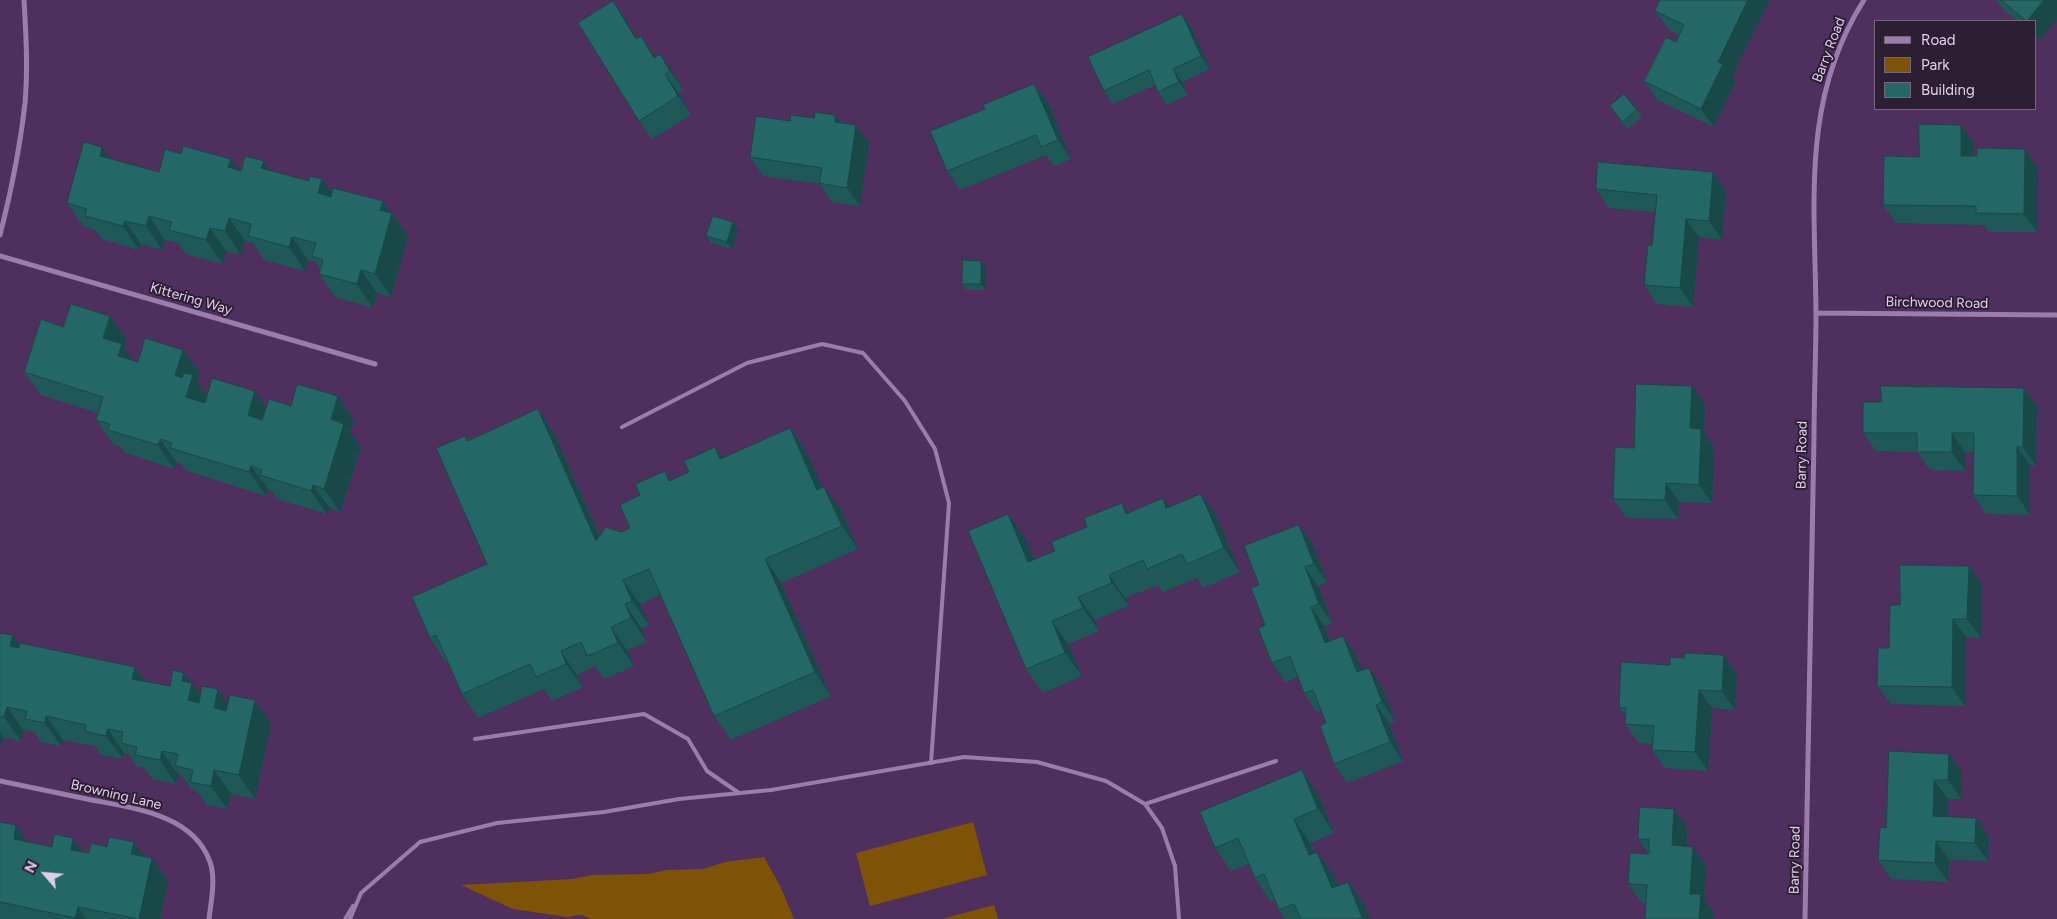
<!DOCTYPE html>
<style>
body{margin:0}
#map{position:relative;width:2057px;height:919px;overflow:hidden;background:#4f2f5d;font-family:Figtree,sans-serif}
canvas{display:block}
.legend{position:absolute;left:1874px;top:20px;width:162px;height:90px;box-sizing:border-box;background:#2d1f33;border:1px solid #75657c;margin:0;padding:6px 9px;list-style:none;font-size:15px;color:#e0cde9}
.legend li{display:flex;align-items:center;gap:10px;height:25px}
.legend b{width:25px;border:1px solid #75657c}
.north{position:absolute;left:20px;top:849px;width:50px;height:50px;-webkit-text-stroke:4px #2d1f33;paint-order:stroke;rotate:297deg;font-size:14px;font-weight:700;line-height:20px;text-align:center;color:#e0cde9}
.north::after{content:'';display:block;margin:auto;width:18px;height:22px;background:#e0cde9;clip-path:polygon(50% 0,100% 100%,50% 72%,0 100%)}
</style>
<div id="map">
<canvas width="2057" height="919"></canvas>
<ul class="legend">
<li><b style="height:6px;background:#9b7caa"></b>Road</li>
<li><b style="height:14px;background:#7e5305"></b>Park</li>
<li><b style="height:14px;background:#236766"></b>Building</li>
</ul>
<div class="north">N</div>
</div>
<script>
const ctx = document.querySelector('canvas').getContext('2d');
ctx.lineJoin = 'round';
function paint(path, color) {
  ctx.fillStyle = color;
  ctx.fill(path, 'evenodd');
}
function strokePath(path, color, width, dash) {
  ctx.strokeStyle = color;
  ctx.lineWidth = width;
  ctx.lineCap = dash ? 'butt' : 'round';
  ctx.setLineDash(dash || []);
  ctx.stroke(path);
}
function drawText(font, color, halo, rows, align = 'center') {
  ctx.font = font + ' Figtree,sans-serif';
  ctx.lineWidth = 4;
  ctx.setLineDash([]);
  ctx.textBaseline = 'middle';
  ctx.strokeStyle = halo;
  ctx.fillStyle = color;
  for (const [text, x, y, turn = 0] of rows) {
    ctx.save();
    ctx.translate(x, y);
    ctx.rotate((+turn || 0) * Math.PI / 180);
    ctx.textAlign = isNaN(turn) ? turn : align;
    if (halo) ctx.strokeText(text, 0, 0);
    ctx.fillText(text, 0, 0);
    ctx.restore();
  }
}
paint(new Path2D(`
 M973,822L987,875L870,906L856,853Z
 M764,857L781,888L794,919H591L582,915L567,917L513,909L461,885L572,879L592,875L647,874L667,870L703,869L725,862Z
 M994,905L998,919H942Z`), '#7e5305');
strokePath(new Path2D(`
 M622,427L747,363L822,344L863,353L905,401L935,449L949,503L931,763
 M475,739L644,714L688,739L707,771L739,793
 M1145,804L1276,761
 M345,919L353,906
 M350,919L361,893L420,842L497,823L604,812L679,799L771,790L964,757L1037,762L1106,781L1145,804L1162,828L1175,866L1179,919`), '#9b7caa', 4);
strokePath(new Path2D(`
 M0,235C11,192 20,148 25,103C28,69 26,34 24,0
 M0,256L375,364
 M1816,313L2057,315
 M0,781C29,787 58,793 87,799C130,808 193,813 210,862C216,878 211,902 209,919
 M1805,919C1808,759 1811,599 1814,438C1814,396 1816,354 1816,312C1815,202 1801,99 1864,0`), '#9b7caa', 5);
paint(new Path2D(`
 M1770,0L1732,77L1736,82L1714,127L1657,100L1644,81L1676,42L1679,35L1668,29L1655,11Z
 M1996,0H2057V19L2040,40L2036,36V21H2017L2003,9Z
 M1182,14L1191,27L1210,69L1182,82L1188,95L1167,105L1158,92L1155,85L1113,104L1104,91Z
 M626,20L637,38L656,57L660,54L673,73L683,89L678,92L691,115L652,139L639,121Z
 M1034,84L1048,102L1071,159L1054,166L1046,155L960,190L947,171L985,109Z
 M1610,106L1637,110L1642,117L1627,129Z
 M790,121L840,122L856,125L869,143L860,206L832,202L820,184L763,176L750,157Z
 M1974,143V156L2038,168L2037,232H1989L1984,225L1896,223L1883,205L1919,157Z
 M111,159L159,172L239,171H241L264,161L270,171L309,181L322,179L332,193L392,213L408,236L391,297L377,293L373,308L335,297L319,274L320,268L316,262L308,260L305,271L264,260L253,243L245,241L241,255L226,251L223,264L186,254L178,243L165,240L162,250L141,244L139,250L102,239L95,230L83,226L67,203Z
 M1713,172L1726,190L1722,240L1699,237L1693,307L1657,304L1644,285L1652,246L1655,212L1609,208L1596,189Z
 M733,222L738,229L732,249L711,243L706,236Z
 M986,268V290H967L962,284Z
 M110,316L127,340L124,348L133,360L138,362L183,350L200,373L197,381L207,396L266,408L291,406L338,396L354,420L350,432L361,447L340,512L330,508L327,514L277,499L271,490L268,489L266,496L187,471L181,464L176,462L174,469L125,453L119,446L113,444L96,420L98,413L41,395L24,372L63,327Z
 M2024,388L2037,406L2036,466L2030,465V515L1986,514L1973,495L1974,452H1965V471L1930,470L1917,452L1876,451L1863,433L1881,402Z
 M1705,405L1704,432L1714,447L1712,503L1679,502L1678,519L1626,518L1613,499L1634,448Z
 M538,409L554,433L600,536L621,532L630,528L640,495L671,480L790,428L806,451L822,488L824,487L841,510L858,549L781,583L831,696L731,740L714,716L661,594L640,604L649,625L641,628L647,642L627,650L634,666L604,679L595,666L577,675L583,687L552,701L544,689L478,718L462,694L447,661L446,662L430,638L487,564L465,436L468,440Z
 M1201,494L1217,517L1240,572L1203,588L1197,578L1163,592L1158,585L1125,598L1129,606L1095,620L1099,631L1068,644L1082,676L1043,693L1026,669L1025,538L1034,560L1055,551L1128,513L1169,507Z
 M1312,543L1327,582L1318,586L1332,623L1324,626L1330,641L1343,636L1356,655L1362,671L1382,687L1395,721L1389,723L1403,761L1347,783L1334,764L1326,723L1321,710L1317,712L1304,693L1298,677L1285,682L1272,663L1259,585Z
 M1969,566L1982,585L1981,638L1966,637L1965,706L1891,704L1877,686L1889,648Z
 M0,633L20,646L135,667L145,681L170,686L184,673L200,695L228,703L255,700L271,724L255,799L231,794L227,809L207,805L197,791L192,790L181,775L178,774L176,784L152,779L144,768L137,767L128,753H124L123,759L101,755L95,746L63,740L61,746L41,742L34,732L23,730L21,741L3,737L2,745L0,744Z
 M1724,655L1737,674L1735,710L1712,708L1708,771L1665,768L1652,750L1653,744L1639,743L1625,724L1626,717L1619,707L1670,665L1684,658Z
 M1889,751L1962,772L1961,799H1948L1947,816L1989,836L1988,861L1949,860L1948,882L1891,879L1878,860L1886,828Z
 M1318,794L1334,833L1310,843L1315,853L1334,876L1338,886L1348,882L1365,905L1370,919H1285L1279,910L1275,900L1271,902L1255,878L1249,864L1231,871L1215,848Z
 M1674,809L1687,828L1686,846L1693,847L1706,865L1704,899L1714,913L1641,902L1628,884L1649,854L1638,839Z
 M0,822L27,842L89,853L144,856L152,858L168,881L160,919H0Z`), '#1e5958');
paint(new Path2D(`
 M1748,0H1770L1732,77L1736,82L1714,127L1701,109L1718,62Z
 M2044,0H2057V19L2040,40L2036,34V21H2027Z
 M613,1L626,20L649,58L636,39Z
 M1182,14L1191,27L1210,69L1201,56Z
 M641,36L654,55L667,76L654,58Z
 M660,54L673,73L683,89L670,71Z
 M1173,69L1182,82L1188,95L1179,82Z
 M665,74L678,92L691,115L678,96Z
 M1034,84L1048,102L1071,159L1058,140Z
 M835,115L848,134L835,122Z
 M856,125L869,143L860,206L847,188Z
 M1961,125L1974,143V175L1961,156Z
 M102,147L119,170L100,156Z
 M2025,149L2038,168L2037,232L2024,214Z
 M231,159L247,182L228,167Z
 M264,161L280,185L261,168Z
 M1713,172L1726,190L1722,240L1709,221Z
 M322,179L339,203L318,193Z
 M383,201L408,236L391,297L375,274L380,210Z
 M149,216L165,240L162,250L146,226Z
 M229,218L245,241L241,255L225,231Z
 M1686,219L1699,237L1693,307L1680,288Z
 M125,221L141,244L139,250L123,226Z
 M733,222L738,229L732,249L727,242Z
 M210,228L226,251L223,264L206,240Z
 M292,237L308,260L305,271L289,247Z
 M981,261L986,268V290L981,284Z
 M361,270L377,293L373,308L357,284Z
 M110,316L127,340L124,348L138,368L120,359L103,338Z
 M183,350L200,373L197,381L209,399L203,420L186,397L175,375Z
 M1692,386L1705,405L1704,432L1714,447L1712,503L1699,485L1690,428Z
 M2024,388L2037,406L2036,466L2023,447Z
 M255,391L271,415L264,438L248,415Z
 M338,396L354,420L350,432L361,447L340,512L324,489L331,419Z
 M538,409L554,433L612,565L596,541Z
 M790,428L806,451L834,514L817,490Z
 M1952,433L1965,452V471L1952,452Z
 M160,439L176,462L174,469L158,445Z
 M715,447L732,471L720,459Z
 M2017,447L2030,465V515L2017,496Z
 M251,466L268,489L266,496L249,472Z
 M1666,483L1679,502L1678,519L1665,500Z
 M313,485L330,508L327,514L311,491Z
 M824,487L841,510L858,549L842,526Z
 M1201,494L1217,517L1240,572L1224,548Z
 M1163,498L1179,522L1166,508Z
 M1122,503L1138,526L1126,514Z
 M1008,514L1025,538L1044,585L1028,562Z
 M1299,525L1312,543L1327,582L1314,564Z
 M765,559L781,583L831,696L815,672Z
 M1969,566L1982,585L1981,638L1967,619Z
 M1305,567L1318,586L1332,623L1319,604Z
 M1109,575L1125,598L1129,606L1112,583Z
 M623,580L640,604L649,625L632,601Z
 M1078,597L1095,620L1099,631L1083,608Z
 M625,604L641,628L647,642L631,618Z
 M1311,607L1324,626L1338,662L1325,643Z
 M1953,619L1966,637L1965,706L1952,687Z
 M1052,621L1068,644L1082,676L1065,653Z
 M611,627L627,650L634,666L618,643Z
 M13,635L29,659L10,646Z
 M1343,636L1356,655L1371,691L1357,672Z
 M561,651L577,675L583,687L566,664Z
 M1724,655L1737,674L1735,710L1722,691Z
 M135,667L151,690L132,679Z
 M1369,668L1382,687L1395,721L1382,702Z
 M184,673L192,684V683L208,707L188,700L182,681Z
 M218,689L234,713L214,708Z
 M1699,690L1712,708L1708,771L1695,752Z
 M255,700L271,724L255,799L239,775Z
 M1376,705L1389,723L1403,761L1390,742Z
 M7,707L23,730L21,741L4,717Z
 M46,716L63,740L61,746L45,723Z
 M108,729L124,753L123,759L106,736Z
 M0,732L3,737L2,745L0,743Z
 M162,751L178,774L176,784L160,760Z
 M1949,754L1962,772L1961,799L1948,780Z
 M214,770L231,794L227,809L211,786Z
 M1302,770L1318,794L1334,833L1318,809Z
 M1934,780L1948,799L1946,834L1933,816Z
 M1674,809L1687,828L1685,864L1672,845Z
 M1976,818L1989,836L1988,861L1975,843Z
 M1294,819L1310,843L1325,879L1309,855Z
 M16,825L32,849L14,839Z
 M73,838L90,861L71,850Z
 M1936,841L1949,860L1948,882L1935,863Z
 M134,842L150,865L152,858L168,881L160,919H139L131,854Z
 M1693,847L1706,865L1704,899L1714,913L1713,919H1699L1690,894Z
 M1317,852L1334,876L1349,912L1332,888Z
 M1348,882L1365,905L1370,919H1364L1362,917Z
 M78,907L86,919H76L75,918Z`), '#184847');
const building = new Path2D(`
 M1660,0H1748L1718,62L1723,64L1701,109L1644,81L1666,37L1676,42L1684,25L1655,11Z
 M2001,0H2044L2027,21Z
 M613,1L636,39L641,36L654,58L660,54L670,71L665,74L678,96L639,121L578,23Z
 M1182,14L1201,56L1173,69L1179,82L1158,92L1149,70L1104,91L1088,57Z
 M1034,84L1058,140L1041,147L1036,135L947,171L930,131L985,109L983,105Z
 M1624,94L1637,110L1622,122L1610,106Z
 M815,112L835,115V122L856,125L847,188L819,183L822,168L750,157L756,116L790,121L791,115L814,118Z
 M1919,124L1961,125V156H1977V148L2025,149L2024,214L1976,213V206L1883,205L1884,156L1919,157Z
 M84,142L102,147L100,156L159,172L165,149L181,154L183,146L231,159L228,167L241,171L245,156L264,161L261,168L309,181L310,176L322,179L318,193L331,197L333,188L383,201L380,210L392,213L375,274L361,270L357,284L319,274L323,260L312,256L316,243L292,237L289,247L248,236L251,224L229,218L225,231L210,228L206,240L169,230L172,222L149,216L146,226L125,221L123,226L85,216L87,209L67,203Z
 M1598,162L1713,172L1709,221L1686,219L1680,288L1644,285L1648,245L1652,246L1657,195L1596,189Z
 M713,216L733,222L727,242L706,236Z
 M963,260L981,261V284H962Z
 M71,304L110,316L103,338L122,344L118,356L138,362L145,338L183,350L175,375L182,378L184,373L193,375L186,397L205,403L212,378L255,391L248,415L262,420L269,399L291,406L297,384L338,396L331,419L344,424L324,489L313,485L311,491L260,475L262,470L251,466L249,472L170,448L172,443L160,439L158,445L108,430L110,424L96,420L103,397L24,372L41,319L63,327Z
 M1636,384L1692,386L1690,428L1701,429L1699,485L1666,483L1665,500L1613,499L1615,447L1634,448Z
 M1881,386L2024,388L2023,447H2017V496L1973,495L1974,433H1952V452H1917V433H1863V402H1881Z
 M538,409L596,541L606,527L621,532L630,528L620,505L640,495L635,484L665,471L669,481L689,472L684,461L715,447L720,459L790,428L817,490L824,487L842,526L765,559L815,672L714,716L649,569L623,580L632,601L625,604L631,618L611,627L618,643L587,656L581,642L561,651L566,664L536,677L530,664L462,694L436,635L430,638L412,597L487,564L436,448L465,436L467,441Z
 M1201,494L1224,548L1187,564L1182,554L1147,569L1143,560L1109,575L1112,583L1078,597L1083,608L1052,621L1065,653L1026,669L968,531L1008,514L1028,562L1055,551L1051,542L1087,527L1084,518L1122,503L1126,514L1163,498L1166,508Z
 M1299,525L1314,564L1305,567L1319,604L1311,607L1325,643L1343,636L1357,672L1369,668L1382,702L1376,705L1390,742L1334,764L1320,726L1326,723L1313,690L1304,693L1290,656L1272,663L1258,628L1265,625L1251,588L1259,585L1244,546Z
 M1900,565L1969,566L1967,619H1953L1952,687L1877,686L1878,648H1889L1890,605H1900Z
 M0,633L13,635L10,646L19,648L20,643L135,667L132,679L170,686L173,670L184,673L182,681L192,683L188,700L199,703L202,686L218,689L214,708L226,711L230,695L255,700L239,775L214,770L211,786L190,782L193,770L175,766L178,754L162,751L160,760L135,755L137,747L121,743L123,732L108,729L106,736L85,731L86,725L46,716L45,723L25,719L27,711L7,707L4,717L0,716Z
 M1685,653L1724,655L1722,691L1699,690L1695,752L1652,750L1654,726L1625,724L1626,708L1619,707L1621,662L1670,665V657L1684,658Z
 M1889,751L1949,754L1948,780H1934L1933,816L1976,818L1975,843L1936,841L1935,863L1878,860L1880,827L1886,828Z
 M1302,770L1318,809L1294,819L1309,855L1317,852L1332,888L1348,882L1362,917L1358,919H1301L1294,904L1279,910L1264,874L1255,878L1238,838L1215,848L1200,812Z
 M1640,807L1674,809L1672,845L1693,847L1690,894H1701L1699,919H1645L1647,885L1628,884L1630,853L1649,854V839H1638Z
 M0,822L16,825L14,839L52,847L54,834L73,838L71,850L89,853L91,843L107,847L109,837L134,842L131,854L152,858L139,919L78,907L75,918L0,902Z`);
paint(building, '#236766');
strokePath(building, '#184847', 1);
drawText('14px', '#e0cde9', '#2d1f33', [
 ["Barry Road",1829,50,-69],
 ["Kittering Way",191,299,16],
 ["Birchwood Road",1937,303,1],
 ["Barry Road",1802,455,-89],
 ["Browning Lane",116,795,13],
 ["Barry Road",1795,860,-89]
]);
</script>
